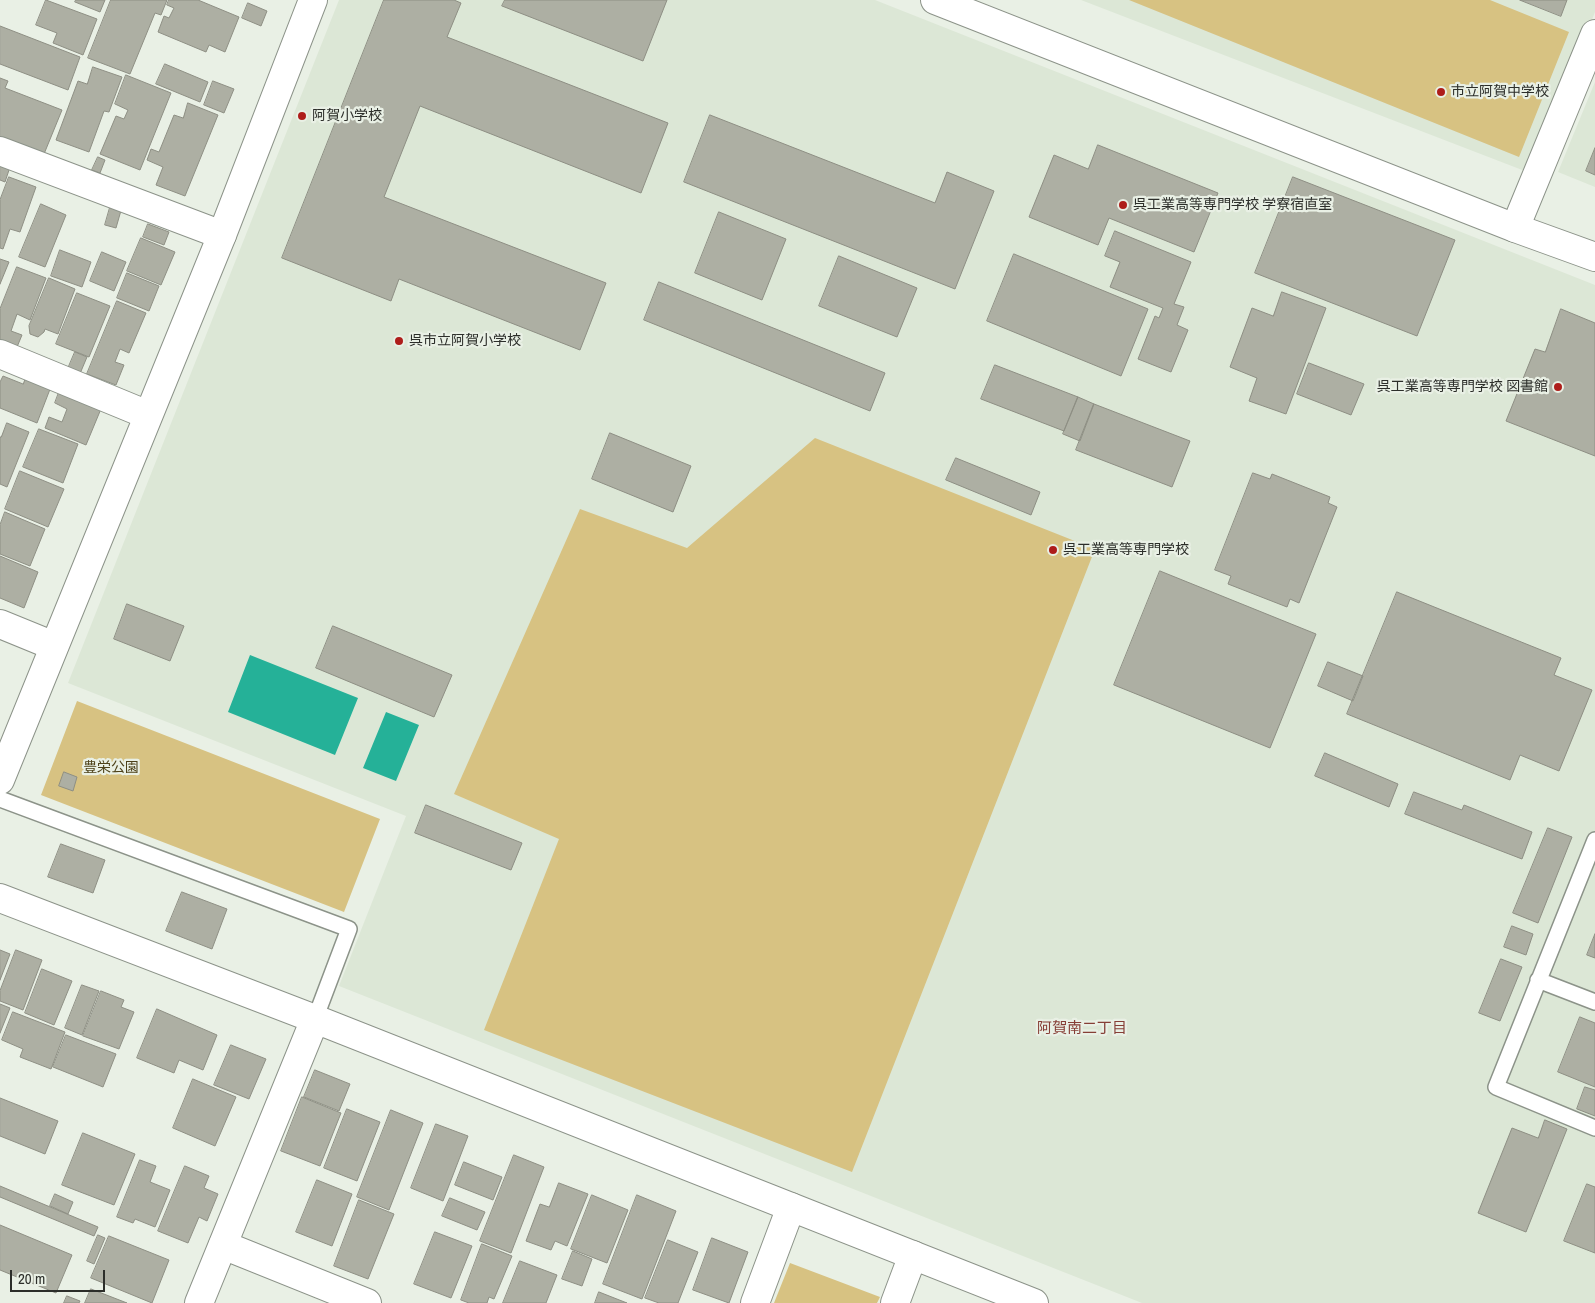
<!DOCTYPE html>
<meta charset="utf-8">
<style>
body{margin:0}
#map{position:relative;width:1595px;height:1303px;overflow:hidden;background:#e9f0e5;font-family:"Archivo Narrow",sans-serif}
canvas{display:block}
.scale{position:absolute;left:10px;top:1270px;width:95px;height:22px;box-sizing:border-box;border:2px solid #2c2e2a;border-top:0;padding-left:6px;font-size:15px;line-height:18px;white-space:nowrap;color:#2c2e2a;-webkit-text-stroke:4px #e9f0e5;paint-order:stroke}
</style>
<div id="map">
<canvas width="1595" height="1303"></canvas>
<div class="scale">20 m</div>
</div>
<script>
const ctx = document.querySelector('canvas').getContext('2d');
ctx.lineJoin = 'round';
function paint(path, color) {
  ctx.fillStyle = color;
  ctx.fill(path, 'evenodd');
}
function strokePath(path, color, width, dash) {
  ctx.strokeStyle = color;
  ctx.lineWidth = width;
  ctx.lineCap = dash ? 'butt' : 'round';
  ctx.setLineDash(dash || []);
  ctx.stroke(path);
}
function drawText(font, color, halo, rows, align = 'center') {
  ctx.font = font + ' "Archivo Narrow","Noto Sans JP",sans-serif';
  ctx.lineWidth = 4.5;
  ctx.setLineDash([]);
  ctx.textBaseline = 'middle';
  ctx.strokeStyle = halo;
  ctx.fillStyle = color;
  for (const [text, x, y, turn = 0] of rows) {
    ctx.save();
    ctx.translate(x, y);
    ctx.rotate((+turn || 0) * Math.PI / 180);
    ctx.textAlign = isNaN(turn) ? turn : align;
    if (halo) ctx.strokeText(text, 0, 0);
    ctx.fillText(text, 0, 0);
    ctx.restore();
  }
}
paint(new Path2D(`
 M339,0H875L1595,285V1303H1142L339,986L406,816L68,683Z
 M1081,0H1595V12L1530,173Z
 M1595,82V187L1558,172Z`), '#dce7d6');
paint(new Path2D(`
 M1129,0H1490L1569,32L1519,157Z
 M815,438L1095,549L852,1172L484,1030L559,839L454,794L580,509L687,548Z
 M77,701L380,819L344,912L41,795Z
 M790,1263L880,1297L877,1303H774Z`), '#d7c282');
paint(new Path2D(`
 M250,655L358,698L335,755L228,712Z
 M386,712L419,725L396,781L363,768Z`), '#25b198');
const building = new Path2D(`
 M46,0L97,19L83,55L53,43L57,33L36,25Z
 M76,0H105L100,12L75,2Z
 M111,0H167L161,15L155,13L130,74L88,58Z
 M169,0H198L239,17L225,52L209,45L206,52L158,32L164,16L169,18L174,8L167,5Z
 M384,0H454L461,3L447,37L668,123L641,193L420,106L384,197L606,283L580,350L399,279L391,301L282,258Z
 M505,0H667L643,61L502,6Z
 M1520,0H1567L1561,16Z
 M248,3L267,11L261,26L242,18Z
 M0,26L80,57L68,90L0,64Z
 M165,64L208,82L200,102L156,84Z
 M93,67L122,77L109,112L104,111L89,152L56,140L78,81L87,84Z
 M126,75L171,93L140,170L100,154L116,116L124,119L128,110L115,104Z
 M0,78L8,81L5,88L62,110L44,154L0,138Z
 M213,81L234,89L224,113L204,105Z
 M188,103L218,115L185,196L156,185L163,167L147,160L151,149L159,152L174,115L183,118Z
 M710,115L935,203L947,172L994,191L955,289L684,182Z
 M1098,145L1218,193L1194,252L1109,218L1098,245L1029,217L1054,155L1088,169Z
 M1595,148V175L1586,171Z
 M98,157L105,160L100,173L92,170Z
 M0,162L10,167L5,182L0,180Z
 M9,177L36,187L20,232L10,229L3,249L0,248V200Z
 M1293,177L1455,240L1417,336L1255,273Z
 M41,204L66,215L45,267L19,257Z
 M111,204L122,207L116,228L105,225Z
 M719,212L786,239L762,300L695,273Z
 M148,224L169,232L164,245L143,237Z
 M1115,231L1191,262L1174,304L1184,307L1177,325L1188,330L1171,372L1138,359L1155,316L1159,318L1163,308L1110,287L1120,262L1105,256Z
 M141,238L175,252L161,285L127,271Z
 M60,250L91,262L82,287L51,276Z
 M102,252L126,262L114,291L90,281Z
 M1014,254L1148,309L1121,376L987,321Z
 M839,256L917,288L897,337L819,306Z
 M0,259L9,262L0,284Z
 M17,267L46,278L30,320L17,314L11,331L22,335L17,347L0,341V309Z
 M127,273L159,286L149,311L117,298Z
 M49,278L75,289L58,334L45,329L44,332L38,337L30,334L29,326Z
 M659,282L885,373L870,411L644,320Z
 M1282,292L1326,308L1286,414L1249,401L1257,378L1230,367L1252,308L1273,316Z
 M77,293L110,306L89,357L56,344Z
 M117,301L146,313L129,353L120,349L115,362L124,365L116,385L87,374Z
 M1561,309L1595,323V456L1506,421L1535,349L1545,352Z
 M75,352L87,357L79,376L67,371Z
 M1309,363L1364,384L1351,415L1297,394Z
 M995,365L1078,397L1064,431L981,399Z
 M27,374L52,384L37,423L0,408V382L3,376L23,384Z
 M61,387L103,404L86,445L45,428L49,417L62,422L67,409L55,403Z
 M1078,397L1094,404L1080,441L1063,434Z
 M1094,404L1190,441L1172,487L1076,450Z
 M7,423L29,432L7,487L0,484V437H1Z
 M39,429L78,444L63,483L23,467Z
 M610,433L691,466L673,512L592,479Z
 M956,458L1040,492L1031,515L946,480Z
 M20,471L64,489L48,527L5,509Z
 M1253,473L1270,479L1272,474L1330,497L1328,503L1337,507L1299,603L1290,599L1287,607L1228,584L1231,576L1215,570Z
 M5,512L45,529L30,566L0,554V525Z
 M0,556L38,572L24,608L0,598Z
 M1160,571L1316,634L1270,748L1114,685Z
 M1397,592L1561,658L1554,675L1592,690L1559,771L1520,755L1510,780L1347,714Z
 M127,604L184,626L170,661L114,639Z
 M333,626L452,675L434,717L316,668Z
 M1328,662L1363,676L1353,701L1318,686Z
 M1325,753L1398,784L1389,807L1315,776Z
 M64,772L77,777L73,791L59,786Z
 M1414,792L1462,810L1464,805L1532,832L1522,859L1405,814Z
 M426,805L522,843L511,870L415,833Z
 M1548,828L1572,837L1538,923L1513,913Z
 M61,844L105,860L93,893L48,877Z
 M182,892L227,909L212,949L166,931Z
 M1512,926L1533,934L1526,955L1504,947Z
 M1595,934V958L1587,955Z
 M0,950L10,954L0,980Z
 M16,950L42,960L23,1010L0,1001V991Z
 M1501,959L1522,967L1500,1021L1479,1013Z
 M42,969L72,981L54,1025L25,1013Z
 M82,985L99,991L82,1035L65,1028Z
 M101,991L124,1000L121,1007L134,1012L119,1049L83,1036Z
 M0,1004L10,1008L0,1033Z
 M157,1009L217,1035L203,1070L179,1060L174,1073L137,1058Z
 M13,1012L65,1032L51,1069L20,1057L23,1049L2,1040Z
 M1580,1017L1595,1023V1087L1558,1072Z
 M66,1035L116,1054L103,1087L53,1067Z
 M231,1045L266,1059L249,1099L214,1085Z
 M315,1070L350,1084L339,1111L304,1097Z
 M193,1079L236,1097L215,1146L173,1128Z
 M1585,1087L1595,1090V1116L1577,1109Z
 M302,1097L341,1113L320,1166L281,1151Z
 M0,1098L58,1121L45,1154L0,1136Z
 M347,1109L380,1122L357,1181L324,1168Z
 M391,1110L423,1123L389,1210L357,1197Z
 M1545,1120L1567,1129L1526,1232L1478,1213L1512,1128L1538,1138Z
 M436,1124L468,1136L443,1201L411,1188Z
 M83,1133L135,1154L114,1205L62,1185Z
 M514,1155L544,1167L511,1253L480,1241Z
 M140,1160L156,1166L150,1182L170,1190L155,1227L135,1219L133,1223L117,1217Z
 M464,1162L502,1177L493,1200L455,1185Z
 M185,1166L209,1176L204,1188L218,1194L207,1221L199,1217L188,1243L158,1231Z
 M317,1180L352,1194L332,1246L296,1232Z
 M559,1183L588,1194L567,1246L555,1241L551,1250L526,1241L540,1204L549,1207Z
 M1587,1184L1595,1187V1253L1564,1241Z
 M0,1186L98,1227L94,1236L0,1197Z
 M55,1194L73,1202L68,1214L50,1206Z
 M592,1195L628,1210L607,1263L571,1249Z
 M637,1195L676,1211L642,1299L603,1284Z
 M450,1198L485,1212L477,1230L442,1216Z
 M359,1200L394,1214L368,1279L334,1266Z
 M0,1225L72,1255L56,1293L0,1270Z
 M435,1232L472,1246L451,1298L414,1284Z
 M98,1235L105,1238L94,1264L87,1261Z
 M109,1236L169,1260L152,1303L91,1278Z
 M712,1238L748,1252L729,1303L693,1290Z
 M668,1240L698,1252L678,1303H659L645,1298Z
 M482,1244L512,1256L494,1299L489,1297L487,1303H469L461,1300Z
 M573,1251L592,1259L582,1286L562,1279Z
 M520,1261L557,1275L546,1303H503Z
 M91,1289L127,1303H85Z
 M599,1292L627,1303H595Z
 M67,1296L80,1301L79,1303H64Z`);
paint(building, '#adafa3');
strokePath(building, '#8e8f84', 1);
const service = new Path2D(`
 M0,799L349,929L315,1019
 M1595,840L1496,1087L1595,1128
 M1538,980L1595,1002`);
const minor = new Path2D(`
 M0,151L222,235
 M1515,228L1595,34
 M0,354L148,415
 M0,624L54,646
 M223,1245L367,1303
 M755,1303L791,1207
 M895,1303L913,1255`);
const tertiary = new Path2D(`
 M935,0L1515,228L1595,257
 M0,780L222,235L313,0
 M0,898L315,1019L1034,1303
 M199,1303L315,1019`);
strokePath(service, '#8c9389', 18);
strokePath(minor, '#8c9389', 30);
strokePath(tertiary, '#8c9389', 30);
strokePath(service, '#fff', 15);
strokePath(minor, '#fff', 28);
strokePath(tertiary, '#fff', 28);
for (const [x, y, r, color] of [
 [1441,92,5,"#ae1d1a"],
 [302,116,5,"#ae1d1a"],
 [1123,205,5,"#ae1d1a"],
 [399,341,5,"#ae1d1a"],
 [1558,387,5,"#ae1d1a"],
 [1053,550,5,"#ae1d1a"]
]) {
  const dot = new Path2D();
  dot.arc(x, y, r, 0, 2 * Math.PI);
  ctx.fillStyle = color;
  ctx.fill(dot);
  strokePath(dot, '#e9f0e5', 2);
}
drawText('14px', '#2c2e2a', '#e9f0e5', [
 ["市立阿賀中学校",1451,92],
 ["阿賀小学校",312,116],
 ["呉工業高等専門学校 学寮宿直室",1133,205],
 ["呉市立阿賀小学校",409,341],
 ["呉工業高等専門学校 図書館",1548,387,"right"],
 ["呉工業高等専門学校",1063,550]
], 'left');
drawText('14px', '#4d4119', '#e9f0e5', [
 ["豊栄公園",111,768]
]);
drawText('15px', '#863e36', '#e9f0e5', [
 ["阿賀南二丁目",1082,1029]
]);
</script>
